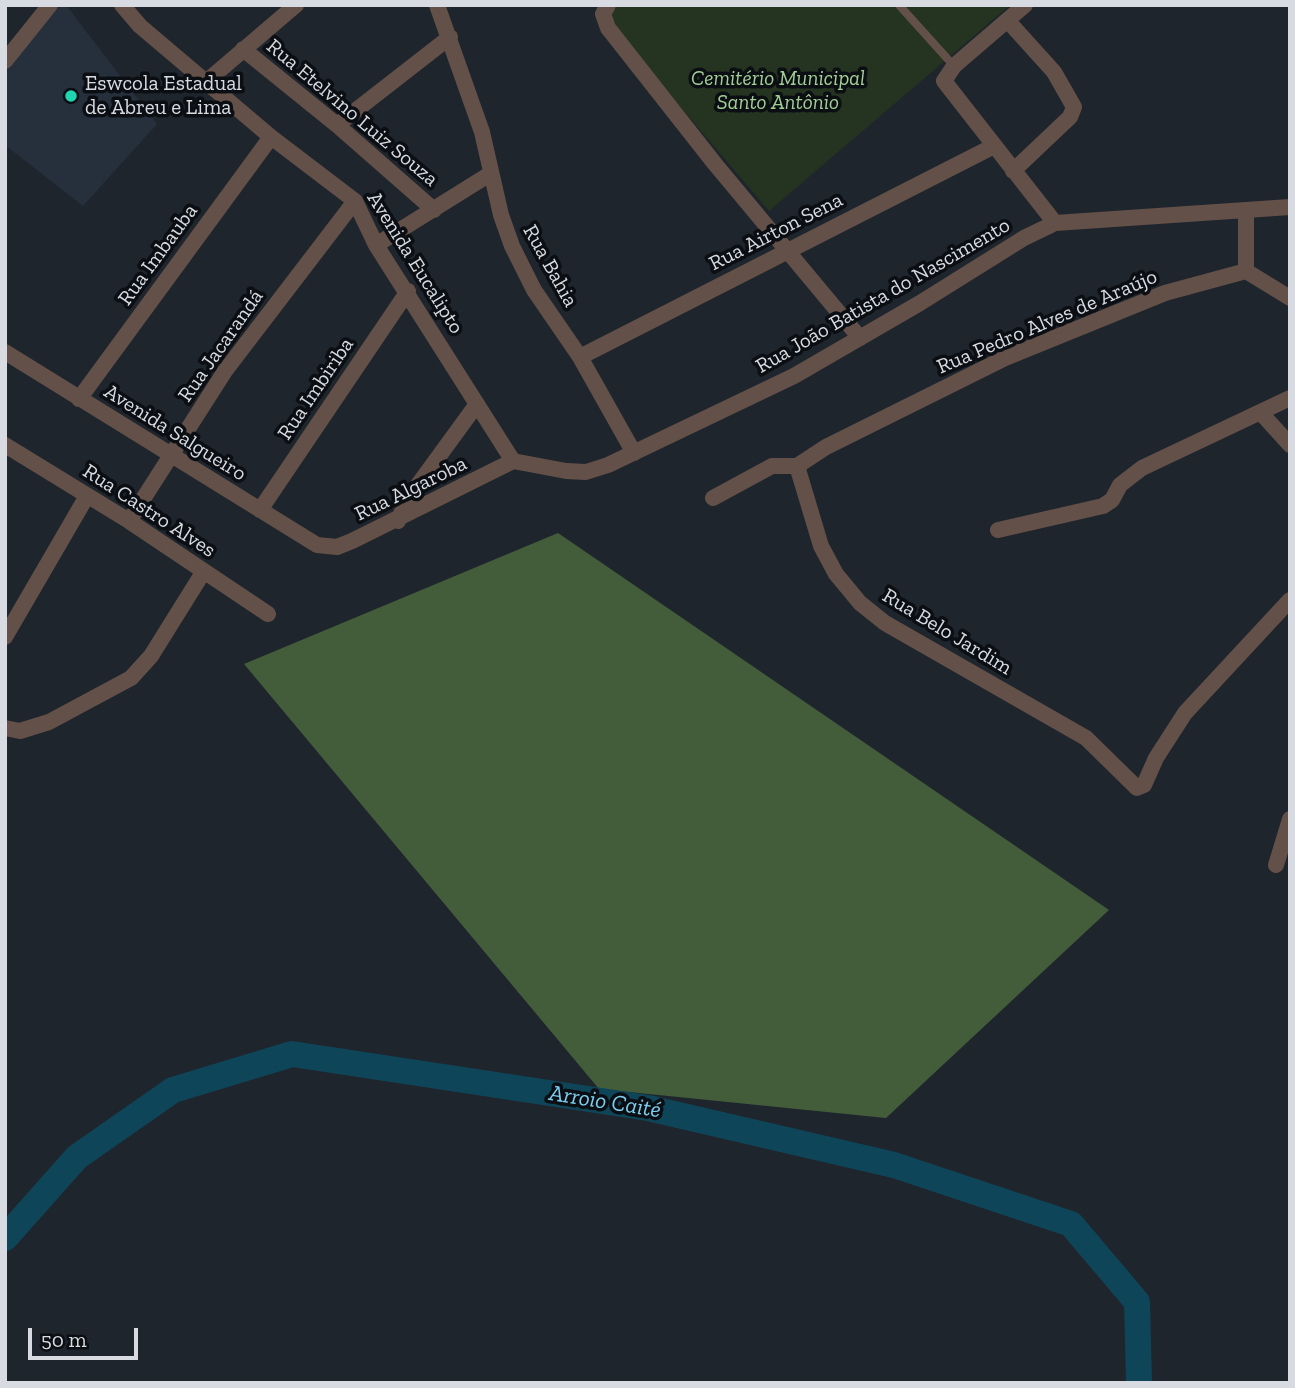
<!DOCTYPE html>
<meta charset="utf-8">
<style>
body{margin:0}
#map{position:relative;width:1295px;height:1388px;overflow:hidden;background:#1f252d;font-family:"Zilla Slab",serif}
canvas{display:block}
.frame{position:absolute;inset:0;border:7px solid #d8dce2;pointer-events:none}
.scale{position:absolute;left:28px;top:1328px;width:110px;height:32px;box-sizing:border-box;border:4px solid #d8dce2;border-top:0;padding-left:9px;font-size:21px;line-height:24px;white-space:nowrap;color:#d8dce2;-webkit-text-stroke:5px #0b0e12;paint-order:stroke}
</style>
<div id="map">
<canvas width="1295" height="1388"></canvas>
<div class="frame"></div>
<div class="scale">50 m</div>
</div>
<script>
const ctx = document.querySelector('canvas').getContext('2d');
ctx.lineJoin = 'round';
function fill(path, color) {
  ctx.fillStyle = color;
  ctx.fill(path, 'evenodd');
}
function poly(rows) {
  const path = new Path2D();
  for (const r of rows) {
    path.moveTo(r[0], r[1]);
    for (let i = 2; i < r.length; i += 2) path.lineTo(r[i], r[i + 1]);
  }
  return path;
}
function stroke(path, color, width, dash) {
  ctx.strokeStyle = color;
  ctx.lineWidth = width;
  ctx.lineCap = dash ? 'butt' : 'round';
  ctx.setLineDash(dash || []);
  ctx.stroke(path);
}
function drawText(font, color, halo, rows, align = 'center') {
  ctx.font = font + ' "Zilla Slab",serif';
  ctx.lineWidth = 7;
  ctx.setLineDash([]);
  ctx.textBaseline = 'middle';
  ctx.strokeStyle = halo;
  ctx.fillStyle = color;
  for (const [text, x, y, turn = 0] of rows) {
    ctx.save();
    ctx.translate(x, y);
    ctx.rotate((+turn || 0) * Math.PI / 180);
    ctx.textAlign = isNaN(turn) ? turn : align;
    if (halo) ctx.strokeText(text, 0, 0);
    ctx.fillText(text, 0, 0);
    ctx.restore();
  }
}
fill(poly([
 [61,5,66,5,157,124,83,206,5,145,5,69]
]), '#26303c');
fill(poly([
 [619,5,1010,5,769,211,605,18]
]), '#253420');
fill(poly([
 [558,533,1109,910,886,1118,599,1089,244,664]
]), '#435d3b');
stroke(poly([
 [5,1238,77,1157,173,1090,292,1054,648,1108,894,1165,1071,1224,1137,1302,1139,1383]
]), '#0f4558', 26);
stroke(poly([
 [899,5,954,66]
]), '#635048', 8);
stroke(poly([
 [122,5,140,26,271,137,355,201,376,245,513,461],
 [437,5,482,132,501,215,512,246,534,290,580,357,634,453],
 [608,5,603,14,608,28,715,164,860,338],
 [1025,5,954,66,944,81,1055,223],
 [1008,21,1054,72,1074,107,1070,117,1013,171],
 [243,49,337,125,434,210],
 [5,61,50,5],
 [207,81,296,5],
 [337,125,450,37],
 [1246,211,1246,271],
 [376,245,490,174],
 [5,352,317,545,337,547,352,541,513,461],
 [580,357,992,147],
 [79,399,271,137],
 [1261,413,1290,445],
 [5,445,129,521,268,614],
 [513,461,566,471,586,472,608,465,794,376,920,303,1024,238,1055,223,1290,207],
 [797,466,821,546,836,574,860,603,885,623,1086,738,1137,788,1144,785,1156,758,1185,713,1290,600],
 [797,466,826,447,1005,358,1165,293,1246,271,1290,298],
 [713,498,772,466,797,466],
 [260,510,408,291],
 [129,521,225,371,355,201],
 [398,521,407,500,477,404],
 [998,530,1103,506,1112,500,1120,485,1142,468,1290,398],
 [5,637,87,496],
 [5,728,20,731,49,722,131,678,151,656,204,571],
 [1276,865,1290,819]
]), '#635048', 16);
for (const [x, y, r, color] of [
 [71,96,7,"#1ed5b0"]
]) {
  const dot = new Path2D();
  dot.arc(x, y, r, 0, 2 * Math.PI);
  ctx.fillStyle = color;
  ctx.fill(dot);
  stroke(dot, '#0b0e12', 2.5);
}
drawText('italic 21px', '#a3cf95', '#0b0e12', [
 ["Cemitério Municipal",778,79],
 ["Santo Antônio",778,103]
]);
drawText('21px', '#d8dce2', '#0b0e12', [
 ["Eswcola Estadual",85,84],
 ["de Abreu e Lima",85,108]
], 'left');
drawText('21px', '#d8dce2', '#0b0e12', [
 ["Rua Etelvino Luiz Souza",352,113,40],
 ["Rua Airton Sena",776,232,-27],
 ["Rua Imbauba",158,255,-54],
 ["Avenida Eucalipto",415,263,58],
 ["Rua Bahia",550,266,61],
 ["Rua João Batista do Nascimento",883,296,-30],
 ["Rua Pedro Alves de Araújo",1047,322,-23],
 ["Rua Jacarandá",221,346,-55],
 ["Rua Imbiriba",316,389,-56],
 ["Avenida Salgueiro",175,433,32],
 ["Rua Algaroba",411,489,-26],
 ["Rua Castro Alves",149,511,33],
 ["Rua Belo Jardim",947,632,31]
]);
drawText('italic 23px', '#7dceef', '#0b0e12', [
 ["Arroio Caité",605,1102,9]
]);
</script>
